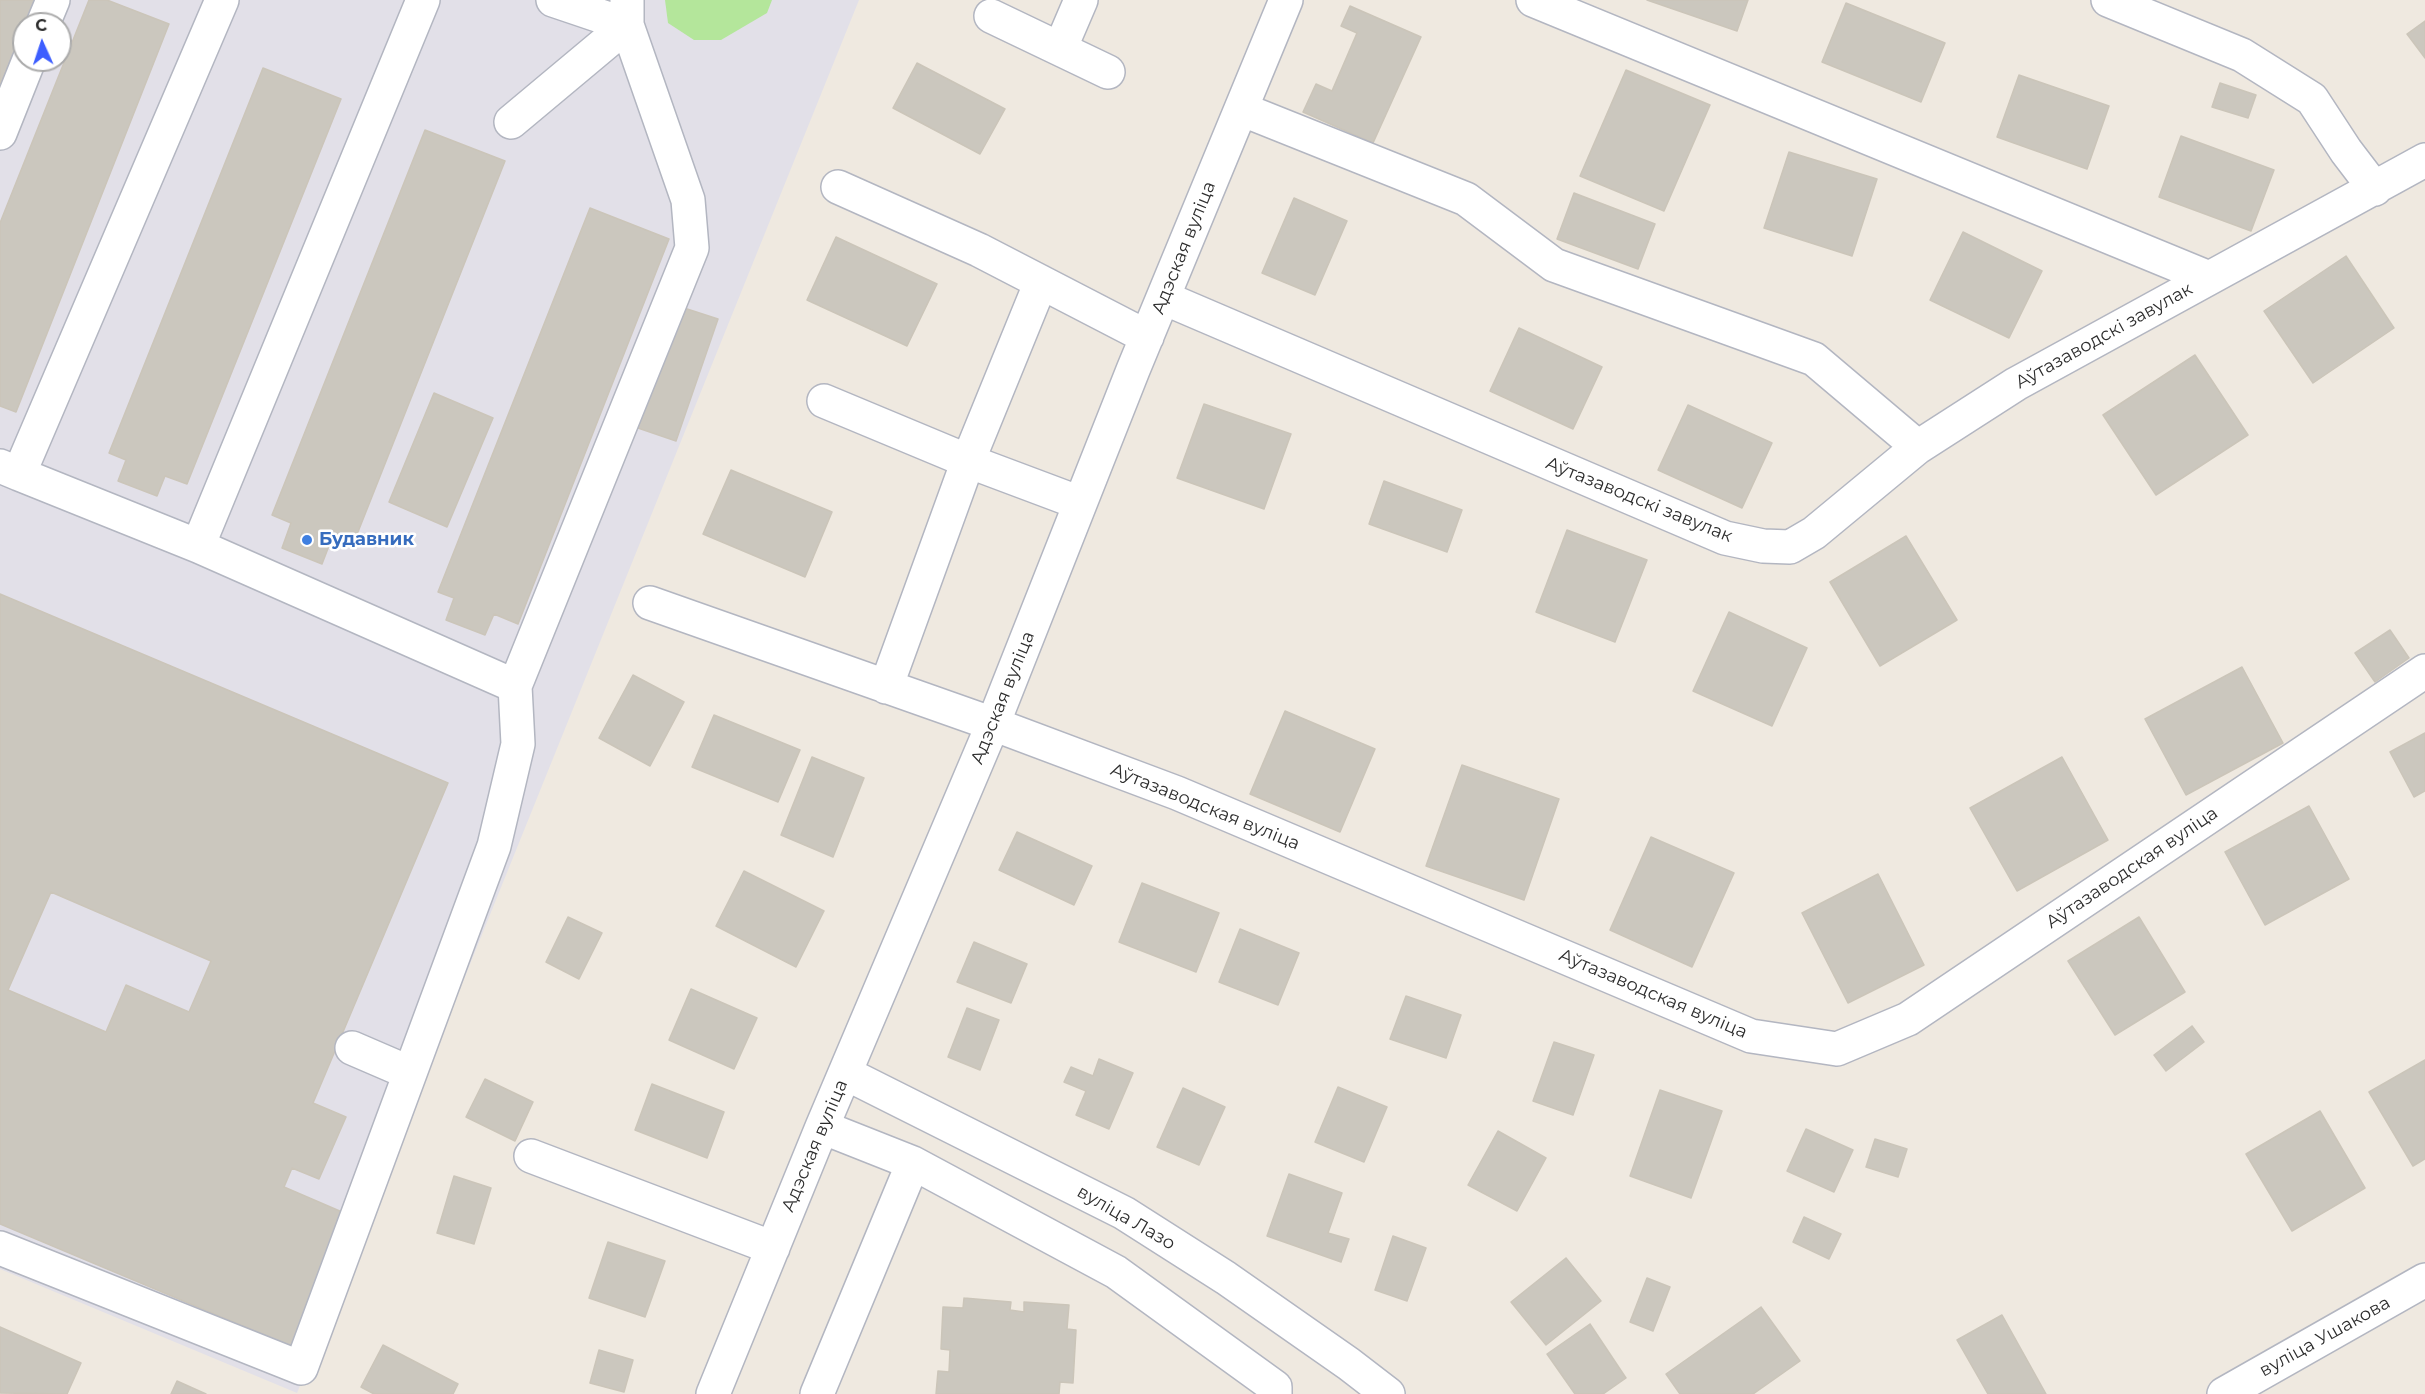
<!DOCTYPE html>
<meta charset="utf-8">
<style>
body{margin:0}
#map{position:relative;width:2425px;height:1394px;overflow:hidden;background:#efe9e0;font-family:Montserrat,sans-serif}
canvas{display:block}
.north{position:absolute;left:12px;top:12px;width:60px;height:60px;box-sizing:border-box;background:#fff;border:2px solid #ababab;border-radius:50%;rotate:357deg;font-size:16px;font-weight:700;line-height:24px;text-align:center;color:#2d2d2d}
.north::after{content:'';display:block;margin:auto;width:21px;height:27px;background:#3d5eff;clip-path:polygon(50% 0,100% 100%,50% 72%,0 100%)}
</style>
<div id="map">
<canvas width="2425" height="1394"></canvas>
<div class="north">С</div>
</div>
<script>
const ctx = document.querySelector('canvas').getContext('2d');
ctx.lineJoin = 'round';
function fill(path, color) {
  ctx.fillStyle = color;
  ctx.fill(path, 'evenodd');
}
function poly(rows) {
  const path = new Path2D();
  for (const r of rows) {
    path.moveTo(r[0], r[1]);
    for (let i = 2; i < r.length; i += 2) path.lineTo(r[i], r[i + 1]);
  }
  return path;
}
function stroke(path, color, width, dash) {
  ctx.strokeStyle = color;
  ctx.lineWidth = width;
  ctx.lineCap = dash ? 'butt' : 'round';
  ctx.setLineDash(dash || []);
  ctx.stroke(path);
}
function drawText(font, color, halo, rows, align = 'center') {
  ctx.font = font + ' Montserrat,sans-serif';
  ctx.lineWidth = 5;
  ctx.setLineDash([]);
  ctx.textBaseline = 'middle';
  ctx.strokeStyle = halo;
  ctx.fillStyle = color;
  for (const [text, x, y, turn = 0] of rows) {
    ctx.save();
    ctx.translate(x, y);
    ctx.rotate((+turn || 0) * Math.PI / 180);
    ctx.textAlign = isNaN(turn) ? turn : align;
    if (halo) ctx.strokeText(text, 0, 0);
    ctx.fillText(text, 0, 0);
    ctx.restore();
  }
}
fill(poly([
 [0,0,859,0,297,1393,0,1269],
 [24,24,60,24,60,60,24,60]
]), '#e2e0e8');
fill(poly([
 [665,0,772,0,767,13,721,40,694,40,668,23]
]), '#b4e69b');
const building = poly([
 [0,0,36,0,26,24,24,24,24,29,0,85,0,0],
 [89,0,107,0,169,24,16,412,0,406,0,223,89,0],
 [1647,0,1748,0,1737,31,1647,0],
 [1846,3,1945,43,1921,102,1822,62,1846,3],
 [1350,6,1421,37,1373,143,1303,112,1316,84,1332,91,1357,33,1341,26,1350,6],
 [2425,21,2425,58,2407,34,2425,21],
 [917,63,1005,109,980,154,893,108,917,63],
 [263,68,341,99,187,484,165,476,157,496,118,481,126,460,109,453,263,68],
 [1626,70,1710,105,1664,211,1580,176,1626,70],
 [2019,75,2109,106,2087,169,1997,137,2019,75],
 [2220,83,2256,95,2248,118,2212,107,2220,83],
 [425,130,505,161,352,547,332,538,322,564,282,548,291,523,272,515,425,130],
 [2181,136,2274,170,2251,231,2159,197,2181,136],
 [1789,152,1877,179,1852,256,1764,228,1789,152],
 [1574,193,1655,224,1638,269,1557,239,1574,193],
 [1294,198,1347,221,1315,295,1262,273,1294,198],
 [590,208,669,239,518,624,494,614,485,635,446,620,454,598,438,592,590,208],
 [1963,232,2042,271,2009,338,1930,300,1963,232],
 [836,237,937,284,907,346,807,300,836,237],
 [2346,256,2394,328,2313,383,2264,311,2346,256],
 [681,307,718,319,676,441,638,428,681,307],
 [1519,328,1602,367,1573,429,1490,391,1519,328],
 [2195,355,2248,435,2156,495,2103,415,2195,355],
 [434,393,493,418,447,527,389,502,434,393],
 [1204,404,1291,434,1264,509,1177,478,1204,404],
 [1688,405,1772,443,1742,508,1658,470,1688,405],
 [731,470,832,512,805,577,703,534,731,470],
 [1384,481,1462,510,1447,552,1369,524,1384,481],
 [1567,530,1647,560,1615,642,1536,612,1567,530],
 [1906,536,1957,620,1880,666,1830,582,1906,536],
 [0,594,448,783,313,1103,346,1117,319,1179,292,1168,284,1187,349,1215,293,1347,0,1224,0,594],
 [51,892,211,961,189,1012,126,985,106,1032,8,990,51,892],
 [1729,612,1807,648,1772,726,1693,691,1729,612],
 [2390,630,2409,658,2375,682,2355,653,2390,630],
 [2242,667,2283,743,2186,795,2145,719,2242,667],
 [633,675,684,702,650,766,599,738,633,675],
 [1285,711,1375,749,1340,832,1250,794,1285,711],
 [714,715,800,750,778,802,692,767,714,715],
 [2425,733,2425,791,2414,797,2390,752,2425,733],
 [812,757,864,778,833,857,781,835,812,757],
 [2062,757,2108,840,2017,891,1970,808,2062,757],
 [1462,765,1559,799,1524,900,1426,866,1462,765],
 [2309,806,2349,879,2265,925,2225,852,2309,806],
 [1017,832,1092,866,1074,905,999,870,1017,832],
 [1651,837,1734,873,1692,967,1610,930,1651,837],
 [744,871,824,911,796,967,716,926,744,871],
 [1878,874,1924,965,1848,1003,1802,913,1878,874],
 [1142,883,1219,913,1196,972,1119,942,1142,883],
 [568,917,602,933,579,979,546,962,568,917],
 [2139,917,2185,992,2115,1035,2068,961,2139,917],
 [1240,929,1299,953,1278,1005,1219,982,1240,929],
 [974,942,1027,964,1011,1003,957,982,974,942],
 [691,989,757,1018,734,1069,669,1040,691,989],
 [1406,996,1461,1015,1446,1058,1390,1039,1406,996],
 [967,1008,999,1020,980,1070,948,1057,967,1008],
 [2192,1026,2204,1042,2166,1071,2154,1055,2192,1026],
 [1554,1042,1594,1055,1573,1115,1533,1101,1554,1042],
 [1099,1059,1133,1073,1109,1129,1076,1115,1086,1091,1064,1082,1071,1067,1093,1076,1099,1059],
 [2425,1060,2425,1159,2413,1166,2369,1092,2425,1060],
 [485,1079,533,1102,515,1141,466,1117,485,1079],
 [652,1084,724,1112,707,1158,635,1130,652,1084],
 [1338,1087,1387,1107,1364,1162,1315,1142,1338,1087],
 [1183,1088,1225,1107,1199,1165,1157,1147,1183,1088],
 [1660,1090,1722,1111,1691,1198,1630,1176,1660,1090],
 [2320,1111,2365,1188,2292,1231,2246,1154,2320,1111],
 [1806,1129,1853,1150,1834,1192,1787,1171,1806,1129],
 [1498,1131,1546,1158,1517,1211,1468,1185,1498,1131],
 [1875,1139,1907,1149,1898,1177,1866,1167,1875,1139],
 [1289,1174,1342,1193,1328,1233,1349,1239,1341,1262,1267,1236,1289,1174],
 [454,1176,491,1188,474,1244,437,1233,454,1176],
 [1804,1217,1841,1234,1829,1259,1793,1242,1804,1217],
 [1393,1236,1426,1248,1407,1301,1375,1290,1393,1236],
 [608,1242,665,1261,645,1317,589,1298,608,1242],
 [1566,1258,1601,1301,1546,1345,1511,1302,1566,1258],
 [1647,1278,1670,1287,1653,1331,1630,1322,1647,1278],
 [964,1298,1011,1302,1010,1310,1024,1312,1024,1302,1069,1305,1067,1329,1076,1330,1073,1383,1060,1382,1059,1394,936,1394,938,1371,949,1372,950,1350,941,1349,943,1307,963,1308,964,1298],
 [1761,1307,1800,1361,1753,1394,1680,1394,1666,1374,1761,1307],
 [2002,1315,2046,1394,1988,1394,1957,1340,2002,1315],
 [1590,1324,1626,1378,1603,1394,1575,1394,1547,1354,1590,1324],
 [0,1327,81,1363,67,1394,0,1393,0,1327],
 [383,1345,458,1384,453,1394,374,1394,361,1387,383,1345],
 [599,1350,633,1360,624,1392,590,1383,599,1350],
 [177,1381,206,1394,171,1394,177,1381]
]);
fill(building, '#cbc7be');
stroke(building, '#cbc5b9', 1.5);
const minor = poly([
 [553,0,627,25],
 [1533,0,2209,278],
 [2108,0,2242,55,2312,99,2346,151,2375,189],
 [991,16,1108,72],
 [43,24,53,0],
 [1060,49,1081,0],
 [1241,109,1466,199,1554,265,1814,359,1918,447],
 [511,122,627,25],
 [0,133,29,60],
 [838,187,979,250,1147,337],
 [1164,298,1725,538,1763,546,1790,547,1814,533,1918,447,2016,384,2425,160],
 [824,401,968,461,1080,503],
 [0,466,19,474,222,0],
 [19,474,198,546,515,686],
 [198,546,423,0],
 [650,603,993,724,1177,793,1751,1036,1837,1049,1908,1019,2425,671],
 [886,687,968,461,1041,282],
 [352,1048,410,1073],
 [845,1073,1124,1213,1226,1278,1349,1364,1388,1394],
 [822,1127,913,1163,1116,1272,1275,1387,1275,1394],
 [531,1156,773,1248],
 [0,1248,301,1368,494,846,518,744,515,686,692,248,688,200,627,25,627,0],
 [713,1394,822,1127,993,724,1133,370,1286,0],
 [817,1394,913,1163],
 [2224,1394,2425,1280]
]);
stroke(minor, '#b3b6c1', 36);
stroke(minor, '#fff', 33);
for (const [x, y, r, color] of [
 [307,540,6,"#3f7fe0"]
]) {
  const dot = new Path2D();
  dot.arc(x, y, r, 0, 2 * Math.PI);
  ctx.fillStyle = color;
  ctx.fill(dot);
  stroke(dot, '#fff', 2);
}
drawText('18px', '#2d2d2d', '#fff', [
 ["Адэская вуліца",1184,248,-68],
 ["Аўтазаводскі завулак",2104,336,-29],
 ["Аўтазаводскі завулак",1639,500,22],
 ["Адэская вуліца",1003,698,-68],
 ["Аўтазаводская вуліца",1205,807,22],
 ["Аўтазаводская вуліца",2132,868,-34],
 ["Аўтазаводская вуліца",1653,994,23],
 ["Адэская вуліца",815,1146,-67],
 ["вуліца Лазо",1126,1218,30],
 ["вуліца Ушакова",2325,1337,-29]
]);
drawText('bold 18px', '#366cbe', '#fff', [
 ["Будавник",319,540]
], 'left');
</script>
